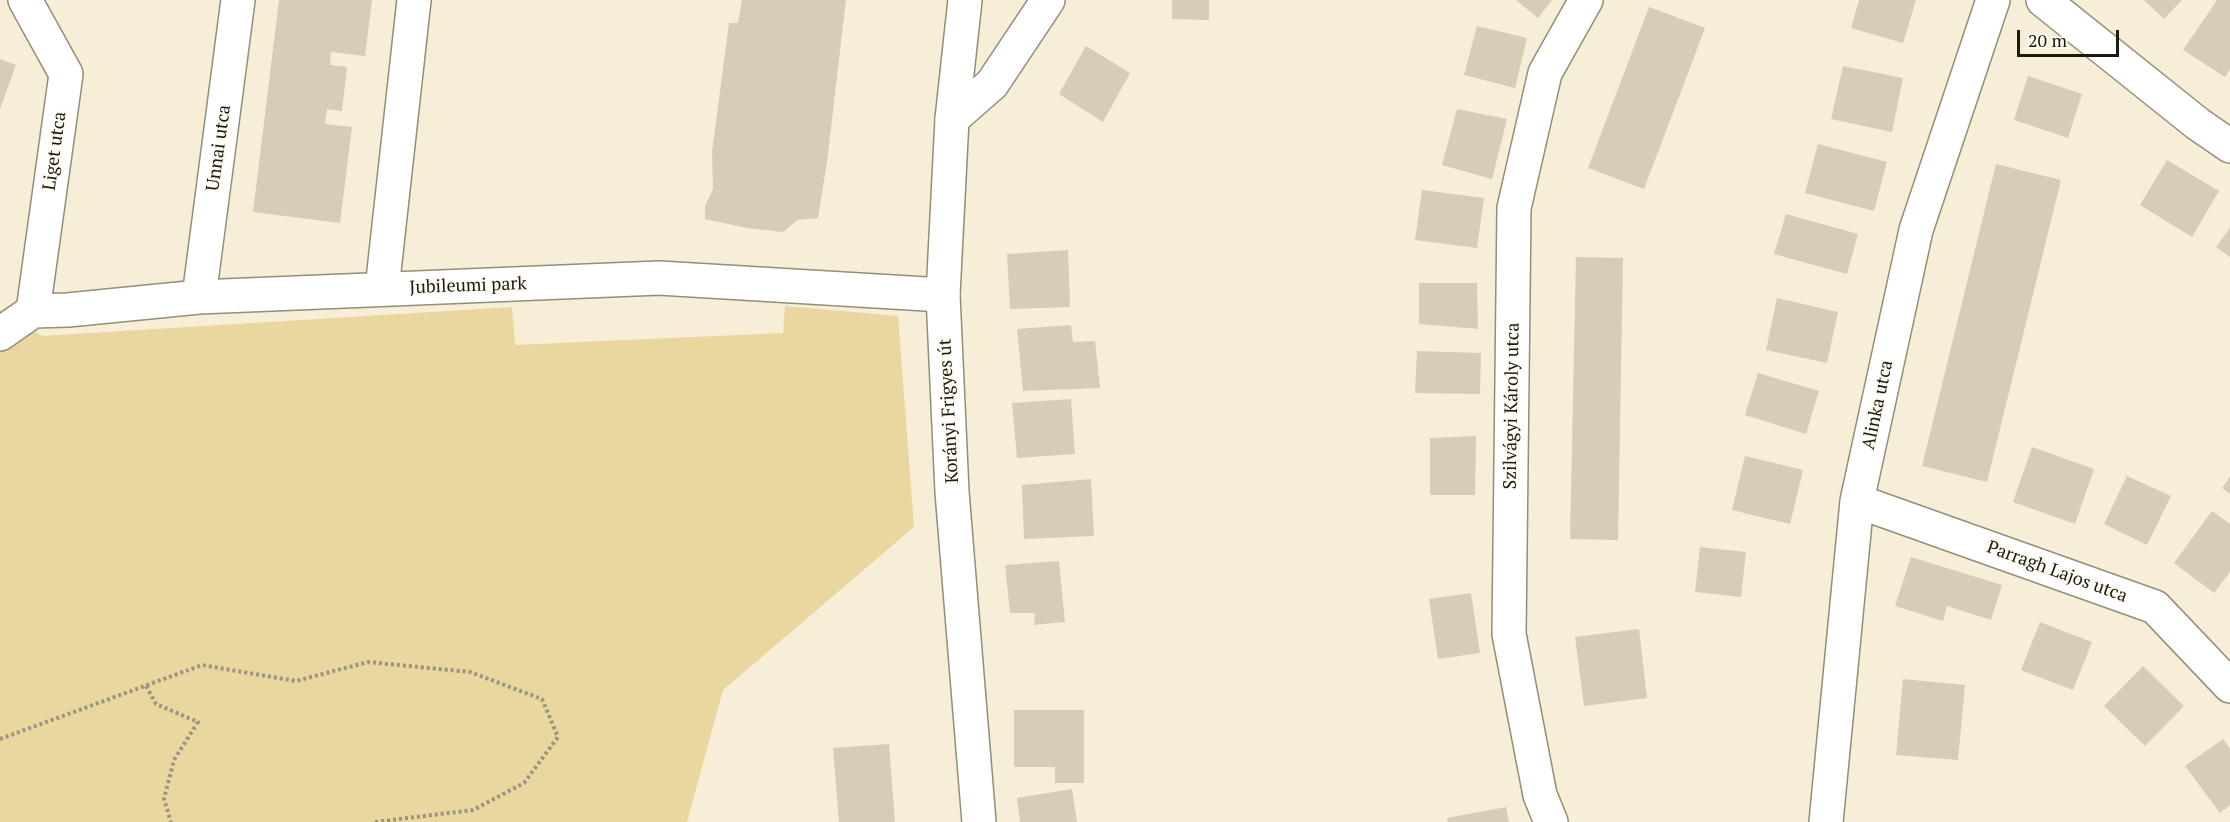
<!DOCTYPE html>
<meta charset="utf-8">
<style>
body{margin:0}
#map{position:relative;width:2230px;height:822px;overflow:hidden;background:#f6eed7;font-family:"PT Serif",serif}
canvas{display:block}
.scale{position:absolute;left:2017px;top:30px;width:102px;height:27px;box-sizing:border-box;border:3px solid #1c1911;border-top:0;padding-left:8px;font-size:18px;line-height:21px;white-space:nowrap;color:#1c1911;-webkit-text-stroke:4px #fffcf3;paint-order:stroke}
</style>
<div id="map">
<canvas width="2230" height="822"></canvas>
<div class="scale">20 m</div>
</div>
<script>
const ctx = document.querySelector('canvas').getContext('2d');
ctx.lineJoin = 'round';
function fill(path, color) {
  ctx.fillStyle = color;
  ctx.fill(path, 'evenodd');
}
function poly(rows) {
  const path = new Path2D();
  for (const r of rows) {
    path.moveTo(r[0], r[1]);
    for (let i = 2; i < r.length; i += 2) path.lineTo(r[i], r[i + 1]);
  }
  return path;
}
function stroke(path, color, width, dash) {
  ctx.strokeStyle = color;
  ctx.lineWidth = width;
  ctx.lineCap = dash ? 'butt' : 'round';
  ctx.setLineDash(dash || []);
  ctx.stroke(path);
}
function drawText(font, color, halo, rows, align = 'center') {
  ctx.font = font + ' "PT Serif",serif';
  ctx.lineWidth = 4.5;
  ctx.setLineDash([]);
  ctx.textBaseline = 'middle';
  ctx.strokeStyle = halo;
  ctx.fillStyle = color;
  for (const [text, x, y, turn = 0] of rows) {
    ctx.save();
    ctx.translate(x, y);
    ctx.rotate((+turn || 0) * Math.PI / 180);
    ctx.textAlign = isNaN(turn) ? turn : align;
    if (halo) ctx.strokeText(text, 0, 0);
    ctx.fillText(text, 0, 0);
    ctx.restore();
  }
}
fill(poly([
 [785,306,898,316,914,527,723,690,687,822,0,822,0,310,42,336,512,307,515,345,783,333]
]), '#ead69f');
fill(poly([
 [279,0,372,0,365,56,331,52,330,65,347,67,342,111,327,109,325,124,352,127,340,223,253,212],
 [742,0,846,0,827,162,818,218,797,220,783,232,747,228,705,219,705,206,713,189,712,152,729,23,738,23],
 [1172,0,1209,0,1209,20,1172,19],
 [1516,0,1552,0,1538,18],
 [1859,0,1916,0,1903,43,1851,28],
 [2144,0,2182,0,2164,19],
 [2217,0,2230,0,2230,69,2225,77,2183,50],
 [1649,7,1705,28,1644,189,1588,168],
 [1477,26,1527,38,1515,88,1464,75],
 [1086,46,1130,73,1103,122,1059,94],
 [0,59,16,65,0,109],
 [1843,66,1903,78,1892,132,1831,119],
 [2028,76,2082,94,2068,138,2014,120],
 [1457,109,1507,119,1492,179,1442,165],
 [1818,144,1887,162,1874,211,1805,193],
 [2167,160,2219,191,2192,237,2140,205],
 [1996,164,2061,180,1987,482,1922,466],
 [1422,190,1484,198,1477,248,1415,240],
 [1786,214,1858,234,1847,274,1774,254],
 [2230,228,2230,257,2216,247],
 [1068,250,1070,307,1010,309,1007,254],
 [1576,257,1623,258,1618,540,1570,539],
 [1419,283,1477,283,1478,329,1419,324],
 [1777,298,1838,312,1827,363,1766,350],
 [1071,325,1073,342,1095,341,1100,388,1023,391,1017,329],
 [1417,351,1481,353,1480,394,1415,393],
 [1758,373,1819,391,1806,434,1745,415],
 [1071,399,1075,454,1017,458,1012,403],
 [1476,436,1475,495,1430,495,1430,438],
 [2032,447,2094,469,2075,524,2013,502],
 [1745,456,1803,470,1790,524,1732,510],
 [2127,476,2171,496,2147,545,2104,524],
 [2230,477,2230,494,2222,488],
 [1091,479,1094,536,1024,539,1022,485],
 [2212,511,2230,524,2230,572,2214,593,2174,563],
 [1700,547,1746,552,1741,597,1695,592],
 [1911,557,2002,585,1991,620,1947,606,1943,621,1895,606],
 [1059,561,1065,622,1034,625,1035,613,1010,613,1005,565],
 [1471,593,1480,653,1438,659,1429,599],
 [2040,622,2092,642,2073,690,2021,670],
 [1639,629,1647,698,1584,706,1575,637],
 [2143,666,2184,706,2145,746,2104,706],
 [1903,679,1965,685,1958,760,1896,755],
 [1014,710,1084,710,1084,783,1055,783,1055,767,1014,767],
 [2223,739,2230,749,2230,805,2220,813,2185,766],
 [889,744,895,822,839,822,833,748],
 [1072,789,1077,822,1020,822,1017,798],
 [1506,807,1509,822,1448,822,1447,818]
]), '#d5cdb7');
const street = poly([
 [25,0,66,74,33,311],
 [2043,0,2198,124,2230,146],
 [952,119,992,84,1048,0],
 [382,289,414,0],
 [199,297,238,0],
 [0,334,33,311,68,310,199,297,659,278,943,295],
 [1857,501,2155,607,2230,686],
 [1551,822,1540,795,1509,634,1514,208,1545,73,1586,0],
 [1826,822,1857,501,1916,230,1993,0]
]);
const secondary = poly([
 [965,0,952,119,943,295,952,492,979,822]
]);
stroke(street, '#948d78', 36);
stroke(secondary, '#948d78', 36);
stroke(poly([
 [146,686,156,704,198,722,174,760,164,799,171,822],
 [0,739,202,665,296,681,368,662,470,672,542,699,558,737,524,783,473,810,375,822]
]), '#9a9483', 4, [3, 3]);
stroke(street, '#fff', 33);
stroke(secondary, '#fff', 33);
drawText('18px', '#1c1911', '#fffcf3', [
 ["Unnai utca",219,148,-82],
 ["Liget utca",55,151,-82],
 ["Jubileumi park",468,286,-2],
 ["Alinka utca",1878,405,-78],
 ["Szilvágyi Károly utca",1512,406,-89],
 ["Korányi Frigyes út",949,411,-93],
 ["Parragh Lajos utca",2057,572,20]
]);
</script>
